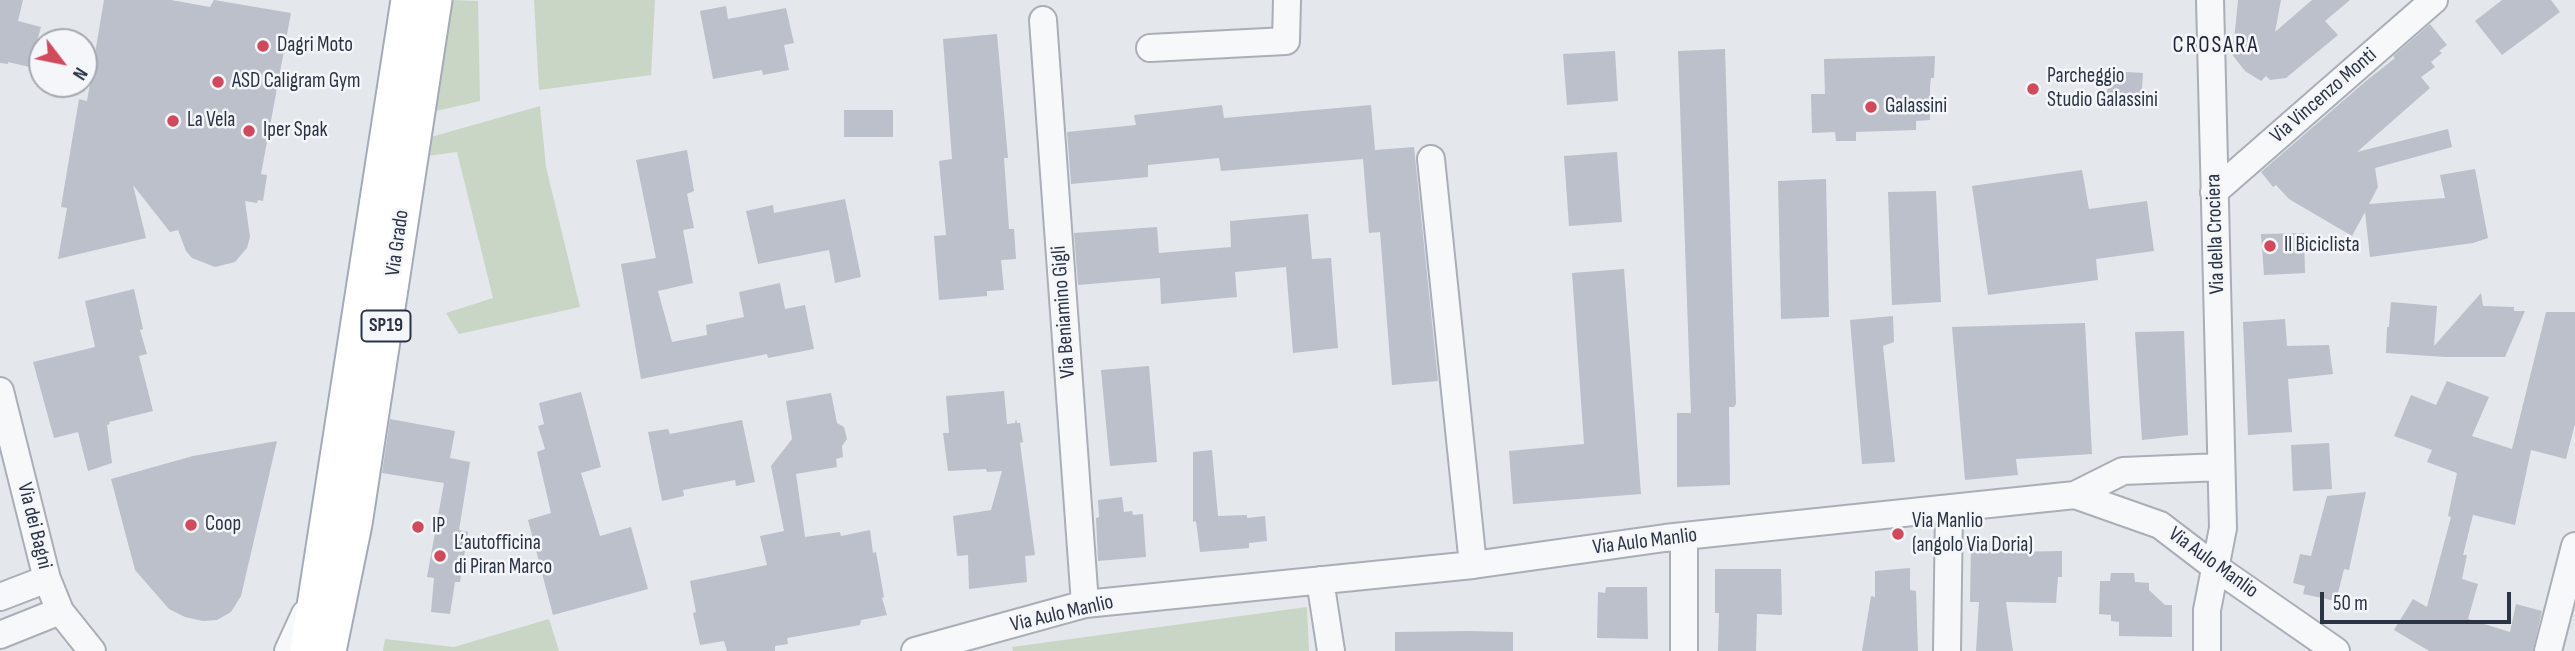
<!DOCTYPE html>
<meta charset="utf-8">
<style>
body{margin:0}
#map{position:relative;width:2575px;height:651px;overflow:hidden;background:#e4e7ec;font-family:"Sofia Sans Condensed",sans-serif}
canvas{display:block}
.north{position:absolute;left:28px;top:28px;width:70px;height:70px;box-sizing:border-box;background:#f4f6f9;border:2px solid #a4a8b1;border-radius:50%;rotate:122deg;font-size:19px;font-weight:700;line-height:28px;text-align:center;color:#2b3445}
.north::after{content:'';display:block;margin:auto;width:24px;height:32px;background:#d1495b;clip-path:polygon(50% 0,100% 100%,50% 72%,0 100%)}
.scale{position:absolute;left:2320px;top:592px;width:191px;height:32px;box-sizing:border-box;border:4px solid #2b3445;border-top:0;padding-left:9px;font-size:21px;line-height:24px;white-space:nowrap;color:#2b3445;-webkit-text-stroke:5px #f4f6f9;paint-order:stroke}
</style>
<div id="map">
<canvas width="2575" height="651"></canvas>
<div class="north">N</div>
<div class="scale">50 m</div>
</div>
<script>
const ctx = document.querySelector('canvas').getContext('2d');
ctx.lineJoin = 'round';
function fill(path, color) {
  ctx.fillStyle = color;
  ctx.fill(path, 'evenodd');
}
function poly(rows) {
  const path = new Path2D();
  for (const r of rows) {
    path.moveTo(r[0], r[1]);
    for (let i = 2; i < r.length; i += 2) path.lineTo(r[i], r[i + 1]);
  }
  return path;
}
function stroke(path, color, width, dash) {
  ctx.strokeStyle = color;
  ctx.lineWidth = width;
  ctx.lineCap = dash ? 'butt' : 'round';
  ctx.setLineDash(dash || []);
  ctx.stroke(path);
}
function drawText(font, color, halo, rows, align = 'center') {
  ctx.font = font + ' "Sofia Sans Condensed",sans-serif';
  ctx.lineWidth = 5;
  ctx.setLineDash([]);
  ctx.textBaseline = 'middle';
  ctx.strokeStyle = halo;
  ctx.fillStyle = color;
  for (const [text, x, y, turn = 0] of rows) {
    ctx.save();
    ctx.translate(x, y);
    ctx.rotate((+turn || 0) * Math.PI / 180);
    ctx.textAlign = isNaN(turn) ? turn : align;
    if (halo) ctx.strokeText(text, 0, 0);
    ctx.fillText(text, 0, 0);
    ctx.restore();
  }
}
fill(poly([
 [449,0,478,1,480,101,436,111],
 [534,0,655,0,651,75,539,90],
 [540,106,546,167,580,307,459,334,446,313,493,298,457,152,427,156,431,137],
 [1307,607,1309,651,1013,651,1012,647],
 [549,619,559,651,383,651,385,639,454,647]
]), '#c9d6c5');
fill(poly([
 [0,0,23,0,18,21,41,27,30,67,8,62,8,64,0,63],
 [104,0,171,0,210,7,214,0,291,13,261,174,267,175,263,201,258,200,257,203,245,201,250,237,247,248,235,262,215,267,192,258,186,251,178,230,170,232,133,185,146,238,58,259,67,208,61,207,79,99,87,101],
 [2238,0,2281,0,2275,32,2312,0,2350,0,2325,21,2338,35,2286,78,2270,80,2266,76,2261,81,2245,71,2227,48,2234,41],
 [2502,0,2551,0,2560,12,2502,55,2475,21],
 [726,6,728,19,786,8,794,43,784,45,789,70,763,75,762,70,713,79,700,11],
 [2430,24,2447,45,2439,51,2442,53,2431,62,2435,67,2421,77,2430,88,2357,152,2448,129,2452,147,2375,168,2378,187,2369,204,2445,198,2440,175,2475,169,2488,238,2473,243,2370,257,2365,212,2352,236,2289,199,2276,185,2273,187,2261,172,2366,81,2395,58,2393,56],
 [997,34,1008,158,1004,158,1009,229,1014,229,1016,259,1001,260,1004,290,987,291,987,296,939,300,934,236,946,235,939,161,952,159,943,39],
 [1725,49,1736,404,1734,407,1729,407,1730,485,1677,487,1677,413,1691,413,1678,51],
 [1615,51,1618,101,1567,105,1563,54],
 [1935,56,1934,78,1931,78,1930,86,1930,120,1916,121,1916,130,1856,132,1856,141,1836,141,1835,132,1812,133,1811,94,1825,94,1824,59],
 [2109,71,2143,73,2141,104,2106,102],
 [1222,105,1224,118,1371,105,1375,150,1414,147,1438,381,1392,385,1380,232,1369,233,1363,159,1221,171,1219,158,1148,165,1148,177,1071,184,1067,132,1136,125,1134,115],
 [844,110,893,110,893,137,844,137],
 [687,150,694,191,687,194,694,228,683,230,693,283,658,291,672,342,707,335,706,325,744,317,739,292,780,283,785,309,805,305,814,349,768,358,767,354,641,379,621,264,656,258,636,160],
 [1617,152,1622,222,1569,226,1564,156],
 [2082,170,2089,209,2147,201,2154,251,2096,259,2098,280,1988,295,1972,186],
 [1826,179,1829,317,1781,319,1778,181],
 [1936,191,1941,302,1892,305,1888,192],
 [845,199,861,277,835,283,829,250,758,264,746,211,773,205,774,213],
 [1308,214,1312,259,1331,258,1338,348,1293,353,1286,267,1235,272,1237,297,1161,304,1160,278,1078,285,1074,233,1157,227,1159,253,1231,247,1230,221],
 [2304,233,2305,273,2264,275,2261,234],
 [1624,269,1641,494,1513,504,1509,451,1584,444,1572,273],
 [134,289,143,329,140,330,147,354,139,356,153,411,109,422,110,424,107,425,112,463,88,471,78,432,54,438,33,362,95,347,85,301],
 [2481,293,2483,306,2514,307,2514,311,2525,311,2505,357,2446,357,2386,353,2387,327,2389,327,2391,302,2437,306,2434,346],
 [2546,312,2575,312,2575,424,2566,459,2531,450,2515,525,2473,515,2463,555,2467,555,2462,579,2478,584,2468,619,2510,632,2516,604,2542,611,2533,651,2429,651,2394,630,2413,599,2427,607,2451,517,2448,516,2457,473,2427,462,2432,450,2394,436,2411,395,2436,405,2447,381,2489,397,2472,436,2512,449],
 [1893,316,1894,342,1883,346,1895,462,1862,464,1850,320],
 [2285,319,2287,346,2329,345,2333,374,2288,379,2292,432,2248,435,2243,322],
 [2085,323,2092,454,2016,459,2018,475,1965,480,1952,327],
 [2184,331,2188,435,2142,440,2135,332],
 [1149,366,1157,462,1110,466,1101,370],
 [1004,391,1007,424,1015,423,1016,419,1017,423,1020,423,1023,442,1020,443,1035,555,1025,556,1027,582,969,589,968,555,957,556,953,516,991,510,1002,471,987,472,986,469,948,471,943,433,949,433,946,396],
 [581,392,601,467,581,473,600,536,631,527,648,589,553,615,528,520,551,513,537,452,545,449,538,426,544,424,539,403],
 [831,393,837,423,844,427,847,439,842,446,843,457,836,459,837,467,796,474,805,537,840,532,841,536,870,530,873,553,876,552,884,597,882,598,887,615,861,620,860,625,787,638,788,644,775,646,775,651,727,651,724,641,700,645,693,613,696,612,690,581,767,565,760,536,784,531,771,466,792,439,786,401],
 [390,419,455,431,450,458,470,462,459,530,468,532,460,582,455,582,450,614,431,612,434,578,427,577,444,483,382,473],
 [742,420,755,482,736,486,735,480,683,490,684,496,662,501,648,432,668,429,670,434],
 [277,441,241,596,231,612,217,620,203,621,185,617,169,609,135,570,111,479,193,456],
 [2329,443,2332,489,2293,491,2291,445],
 [1212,450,1218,516,1247,515,1247,518,1265,516,1267,541,1249,543,1249,548,1200,552,1196,521,1193,522,1193,452],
 [2366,492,2349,570,2344,569,2336,601,2303,594,2305,586,2293,583,2300,554,2311,556,2327,496],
 [1122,497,1124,512,1132,511,1133,515,1143,514,1146,557,1098,561,1096,518,1099,517,1098,500],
 [1988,541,2008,541,2008,552,2062,551,2062,577,2058,577,2056,603,2006,602,2013,651,1976,651,1979,602,1970,602,1971,546,1988,545],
 [1910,568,1910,590,1916,591,1918,651,1862,651,1871,596,1875,597,1875,571],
 [1715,569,1781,569,1782,615,1757,614,1756,651,1718,651,1719,613,1715,613],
 [2111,573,2134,573,2135,582,2149,583,2149,590,2165,605,2172,605,2172,637,2119,636,2119,622,2111,621,2111,615,2099,614,2100,581,2110,581],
 [1606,587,1647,587,1648,639,1597,638,1598,592,1605,593],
 [1468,631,1513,632,1513,651,1395,651,1395,632]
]), '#bbc0ca');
const minor = poly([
 [1043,20,1085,604],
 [1150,48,1286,41,1287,0],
 [1431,159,1473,565],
 [2214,192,2434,0],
 [0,391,47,579,60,611,92,651],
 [2075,495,2123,471,2221,467],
 [1320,580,1331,651],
 [0,597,47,579],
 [0,635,60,611],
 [288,651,305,614],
 [915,651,1085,604,1473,565,1665,538,2075,495,2160,525,2215,567,2336,651],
 [1684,651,1684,537],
 [1947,651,1949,509],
 [2207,651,2207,610,2223,528,2210,0],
 [2548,651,2575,546]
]);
const major = poly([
 [307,651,408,0],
 [329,651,355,524,435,0]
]);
stroke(minor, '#a9aeb7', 30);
stroke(major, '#a3abb8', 37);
stroke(minor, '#f7f8fa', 26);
stroke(major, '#fff', 33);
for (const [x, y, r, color] of [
 [263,46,7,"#d1495b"],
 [218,82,7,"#d1495b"],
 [2033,89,7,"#d1495b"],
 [1871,107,7,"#d1495b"],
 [173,121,7,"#d1495b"],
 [249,131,7,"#d1495b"],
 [2270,246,7,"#d1495b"],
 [191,525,7,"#d1495b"],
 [418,527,7,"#d1495b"],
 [1898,534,7,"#d1495b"],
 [440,556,7,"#d1495b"]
]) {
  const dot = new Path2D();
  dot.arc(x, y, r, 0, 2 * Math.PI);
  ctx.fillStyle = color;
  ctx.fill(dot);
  stroke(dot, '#f4f6f9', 2.5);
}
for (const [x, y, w] of [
 [386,326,49]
]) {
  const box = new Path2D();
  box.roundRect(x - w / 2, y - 15.5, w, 31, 5);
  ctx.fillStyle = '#f4f6f9';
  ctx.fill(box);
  stroke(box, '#2b3445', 2);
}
drawText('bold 19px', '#2b3445', null, [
 ["SP19",386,326]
]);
drawText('21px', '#2b3445', '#f4f6f9', [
 ["Dagri Moto",277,46],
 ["Parcheggio",2047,77],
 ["Studio Galassini",2047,101],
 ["ASD Caligram Gym",232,82],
 ["Galassini",1885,107],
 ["La Vela",187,121],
 ["Iper Spak",263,131],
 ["Il Biciclista",2284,246],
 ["Via Manlio",1912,522],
 ["(angolo Via Doria)",1912,546],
 ["Coop",205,525],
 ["IP",432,527],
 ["L’autofficina",454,544],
 ["di Piran Marco",454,568]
], 'left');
drawText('21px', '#2b3445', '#f4f6f9', [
 ["Via Vincenzo Monti",2324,96,-41],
 ["Via della Crociera",2216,234,-92],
 ["Via Grado",398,243,-82],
 ["Via Beniamino Gigli",1064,312,-94],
 ["Via dei Bagni",34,526,76],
 ["Via Aulo Manlio",1645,542,-7],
 ["Via Aulo Manlio",2213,563,36],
 ["Via Aulo Manlio",1062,614,-13]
]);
ctx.letterSpacing = '2px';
drawText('23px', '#1d2536', '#f4f6f9', [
 ["CROSARA",2216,46]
]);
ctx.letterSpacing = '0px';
</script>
